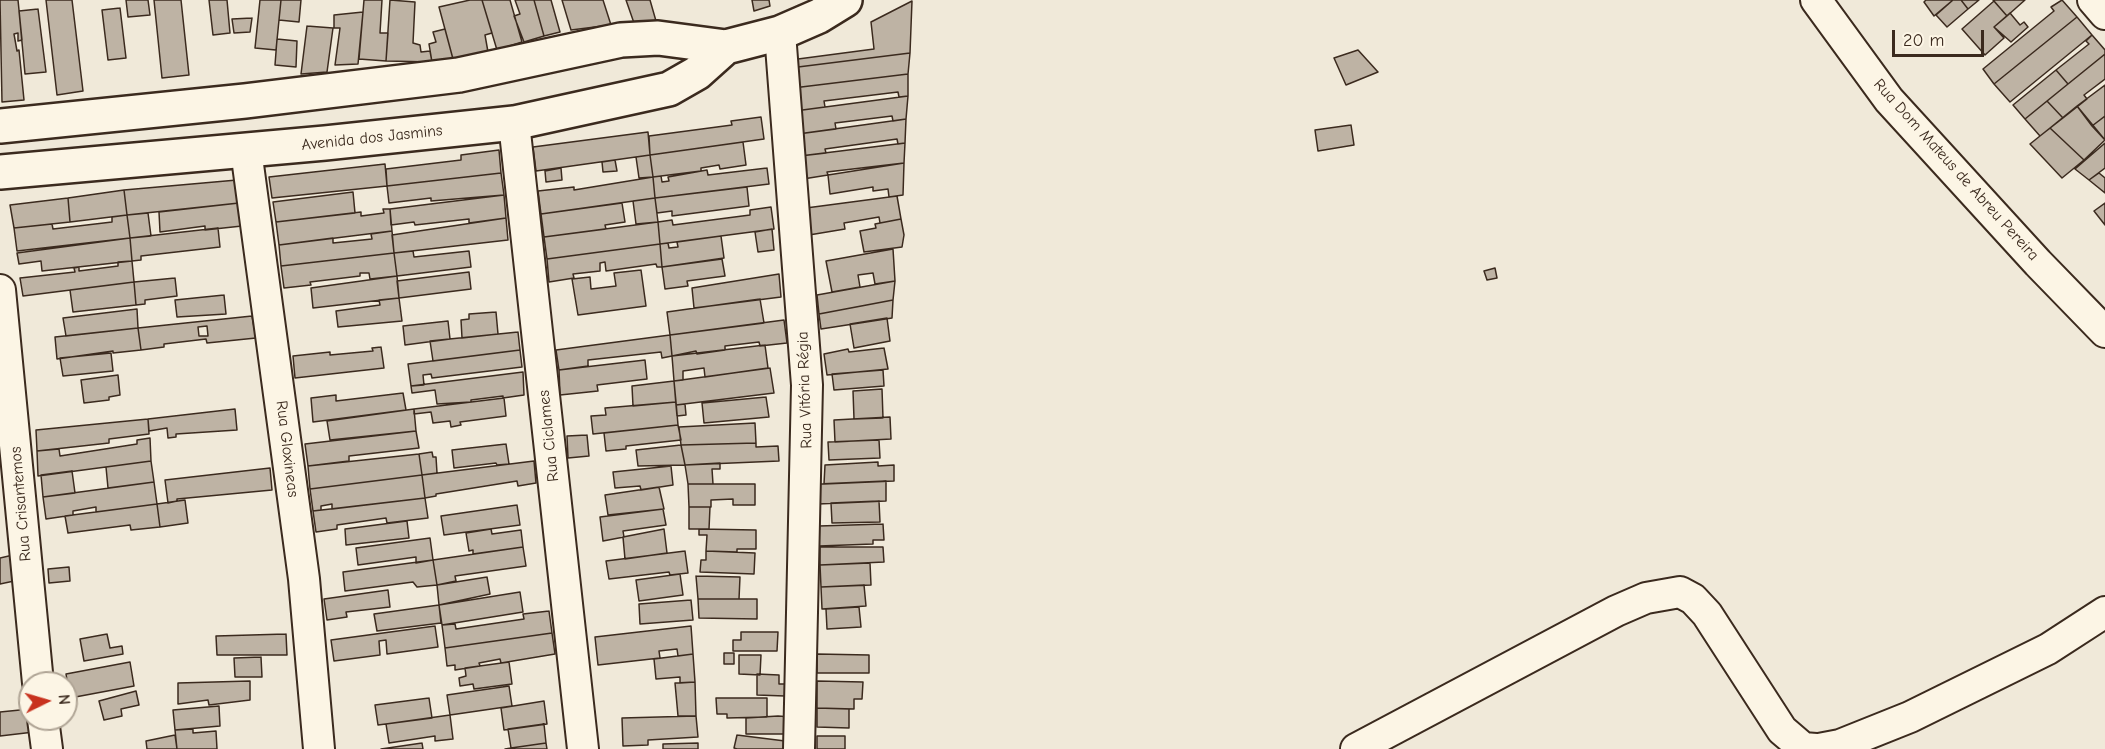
<!DOCTYPE html>
<meta charset="utf-8">
<style>
body{margin:0}
#map{position:relative;width:2105px;height:749px;overflow:hidden;background:#f0e9d9;font-family:"Comic Neue",sans-serif}
canvas{display:block}
.north{position:absolute;left:18px;top:671px;width:60px;height:60px;box-sizing:border-box;background:#fcf5e5;border:2px solid #afa495;border-radius:50%;rotate:85deg;font-size:16px;font-weight:700;line-height:24px;text-align:center;color:#3b2a1e}
.north::after{content:'';display:block;margin:auto;width:21px;height:27px;background:#c8321e;clip-path:polygon(50% 0,100% 100%,50% 72%,0 100%)}
.scale{position:absolute;left:1892px;top:30px;width:92px;height:27px;box-sizing:border-box;border:3px solid #3b2a1e;border-top:0;padding-left:8px;font-size:18px;line-height:21px;white-space:nowrap;color:#3b2a1e;-webkit-text-stroke:4px #fcf5e5;paint-order:stroke}
</style>
<div id="map">
<canvas width="2105" height="749"></canvas>
<div class="north">N</div>
<div class="scale">20 m</div>
</div>
<script>
const ctx = document.querySelector('canvas').getContext('2d');
ctx.lineJoin = 'round';
function fill(path, color) {
  ctx.fillStyle = color;
  ctx.fill(path, 'evenodd');
}
function poly(rows) {
  const path = new Path2D();
  for (const r of rows) {
    path.moveTo(r[0], r[1]);
    for (let i = 2; i < r.length; i += 2) path.lineTo(r[i], r[i + 1]);
  }
  return path;
}
function stroke(path, color, width, dash) {
  ctx.strokeStyle = color;
  ctx.lineWidth = width;
  ctx.lineCap = dash ? 'butt' : 'round';
  ctx.setLineDash(dash || []);
  ctx.stroke(path);
}
function drawText(font, color, halo, rows, align = 'center') {
  ctx.font = font + ' "Comic Neue",sans-serif';
  ctx.lineWidth = 6;
  ctx.setLineDash([]);
  ctx.textBaseline = 'middle';
  ctx.strokeStyle = halo;
  ctx.fillStyle = color;
  for (const [text, x, y, turn = 0] of rows) {
    ctx.save();
    ctx.translate(x, y);
    ctx.rotate((+turn || 0) * Math.PI / 180);
    ctx.textAlign = isNaN(turn) ? turn : align;
    if (halo) ctx.strokeText(text, 0, 0);
    ctx.fillText(text, 0, 0);
    ctx.restore();
  }
}
const building = poly([
 [0,0,18,0,22,40,18,41,18,33,14,34,17,51,19,50,24,100,2,102,0,0],
 [46,0,72,0,83,91,57,95,46,0],
 [126,0,148,0,150,15,128,17,126,0],
 [154,0,181,0,189,75,162,78,154,0],
 [209,0,227,0,230,33,213,35,209,0],
 [260,0,281,0,276,50,255,48,260,0],
 [281,0,301,0,299,22,279,20,281,0],
 [364,0,382,0,380,33,388,33,386,61,359,59,364,0],
 [390,0,415,2,413,43,420,45,421,52,430,51,432,62,386,61,390,0],
 [470,0,482,0,492,33,485,35,488,52,453,59,439,7,470,0],
 [482,0,510,0,522,42,497,50,482,0],
 [515,0,534,0,544,36,524,42,514,16,520,14,515,0],
 [534,0,551,0,560,32,544,36,534,0],
 [562,0,603,0,611,25,571,30,562,0],
 [626,0,650,0,656,21,634,23,626,0],
 [752,0,769,0,770,6,754,11,752,0],
 [1926,0,1953,0,1934,16,1924,2,1926,0],
 [1953,0,1961,0,1968,9,1947,27,1936,15,1953,0],
 [1961,0,1979,0,1968,9,1961,0],
 [1993,0,2025,0,2007,16,1993,0],
 [2062,0,2077,17,1994,84,1983,69,2054,11,2051,7,2062,0],
 [912,1,910,53,790,68,790,63,798,59,874,49,871,22,912,1],
 [1994,1,2007,16,1994,27,2004,38,1985,55,1962,29,1994,1],
 [120,8,126,58,108,60,102,10,120,8],
 [38,9,46,72,25,74,19,11,38,9],
 [363,12,358,64,335,65,340,28,334,28,334,15,363,12],
 [2010,13,2020,25,2024,22,2028,27,2011,42,1994,27,2010,13],
 [2077,17,2092,35,2010,102,1994,84,2077,17],
 [252,18,250,32,234,33,232,19,252,18],
 [307,26,333,28,327,72,301,74,307,26],
 [445,29,453,59,432,62,429,44,436,42,433,32,445,29],
 [2092,35,2105,50,2105,54,2068,84,2056,70,2089,44,2086,41,2092,35],
 [277,39,297,41,296,67,275,65,277,39],
 [1358,50,1378,72,1346,85,1334,58,1358,50],
 [910,53,908,74,793,88,790,68,910,53],
 [2105,54,2105,79,2084,95,2087,99,2063,118,2047,101,2105,54],
 [2056,70,2068,84,2025,119,2013,105,2056,70],
 [908,74,908,96,899,97,898,92,824,101,825,107,795,111,793,88,908,74],
 [2105,85,2105,116,2092,126,2077,106,2105,85],
 [908,96,906,119,893,121,892,116,835,123,836,129,798,134,795,111,908,96],
 [2047,101,2063,118,2040,136,2025,119,2047,101],
 [2077,106,2105,140,2084,160,2050,128,2077,106],
 [2105,116,2105,140,2092,126,2105,116],
 [761,117,764,139,650,155,649,136,732,125,731,121,761,117],
 [906,119,905,143,898,144,897,139,825,149,826,153,800,156,798,134,906,119],
 [1351,125,1354,145,1318,151,1315,130,1351,125],
 [2050,128,2084,160,2062,178,2030,144,2050,128],
 [648,132,650,155,536,171,533,147,648,132],
 [743,142,746,165,720,169,719,165,701,168,701,171,653,177,650,155,743,142],
 [905,143,904,163,827,172,828,175,803,179,800,156,905,143],
 [2105,143,2105,168,2089,180,2075,169,2105,143],
 [499,150,501,173,387,186,386,169,461,160,461,155,499,150],
 [650,155,653,177,639,178,636,157,650,155],
 [615,160,617,171,603,172,602,162,615,160],
 [904,163,903,195,889,197,888,189,873,191,873,187,830,194,828,175,904,163],
 [385,164,387,186,272,198,269,177,385,164],
 [561,168,562,180,546,182,545,171,561,168],
 [767,168,769,184,655,198,653,177,661,176,662,182,669,181,668,177,707,170,708,175,767,168],
 [501,173,504,195,431,201,431,198,389,203,387,186,501,173],
 [2099,173,2105,178,2105,193,2089,180,2099,173],
 [653,177,655,198,541,214,538,191,574,187,574,190,653,177],
 [237,180,239,203,127,215,124,190,237,180],
 [747,187,749,206,672,216,672,211,657,213,655,198,747,187],
 [124,190,127,215,70,222,68,198,124,190],
 [353,192,355,213,276,222,273,202,353,192],
 [504,195,506,218,469,223,469,219,415,225,414,222,391,225,390,209,504,195],
 [897,196,901,219,880,223,879,217,844,223,845,229,809,235,806,208,897,196],
 [68,198,70,222,14,228,10,205,68,198],
 [655,198,658,222,636,224,633,201,655,198],
 [239,203,242,226,205,230,205,226,160,232,159,212,239,203],
 [622,203,625,222,605,225,606,229,544,237,541,214,622,203],
 [2105,203,2105,225,2094,211,2105,203],
 [771,207,774,229,660,244,658,222,672,220,673,225,750,215,750,210,771,207],
 [383,209,390,209,392,231,279,245,276,222,361,212,361,216,384,213,383,209],
 [148,213,151,236,130,238,127,215,148,213],
 [127,215,130,238,17,251,14,228,52,224,53,229,112,222,112,217,127,215],
 [506,218,508,240,394,253,392,235,506,218],
 [901,219,904,235,902,247,864,252,860,231,876,228,875,224,901,219],
 [658,222,660,244,547,259,544,237,658,222],
 [218,228,220,247,141,256,141,260,132,261,130,238,218,228],
 [772,229,774,250,758,252,755,232,772,229],
 [392,231,394,253,281,266,279,245,333,238,333,243,372,239,371,234,392,231],
 [721,236,724,258,662,267,660,244,668,243,669,248,678,247,677,242,721,236],
 [130,238,132,261,42,271,41,261,19,264,17,253,130,238],
 [660,244,662,267,657,267,656,264,606,271,605,262,600,263,600,271,573,274,574,278,549,282,547,259,660,244],
 [893,249,895,281,875,284,873,273,858,275,860,287,832,292,826,261,893,249],
 [413,251,414,257,469,251,471,267,397,276,394,253,413,251],
 [394,253,397,276,370,279,369,273,360,273,360,276,310,282,311,285,284,288,281,266,394,253],
 [722,259,725,276,687,281,688,286,665,289,662,267,722,259],
 [132,261,134,282,23,296,20,278,75,272,74,268,79,267,79,271,118,266,118,262,132,261],
 [1495,268,1497,278,1487,280,1484,271,1495,268],
 [641,270,646,306,578,315,572,279,590,277,591,289,616,286,614,273,641,270],
 [469,272,471,289,399,298,397,281,469,272],
 [779,274,781,297,694,308,692,288,779,274],
 [397,276,399,298,313,308,311,288,397,276],
 [175,278,177,296,145,300,145,304,136,305,134,282,175,278],
 [895,281,893,300,819,314,817,295,895,281],
 [134,282,136,305,73,312,70,290,134,282],
 [224,295,226,314,177,317,175,300,224,295],
 [399,298,402,321,338,327,336,311,380,305,379,300,399,298],
 [760,299,764,323,670,335,667,312,760,299],
 [893,300,892,318,821,329,819,314,893,300],
 [137,309,138,328,66,336,63,318,137,309],
 [496,312,498,334,462,338,461,320,469,319,469,314,496,312],
 [252,316,256,338,207,343,206,339,164,344,164,347,141,350,138,328,252,316],
 [207,326,208,336,199,336,198,327,207,326],
 [887,318,890,341,854,348,850,324,887,318],
 [784,320,787,343,760,346,759,342,725,346,725,350,697,354,696,351,672,356,670,335,784,320],
 [448,321,450,339,405,345,403,326,448,321],
 [138,328,141,350,113,353,113,351,57,359,55,337,138,328],
 [518,332,520,350,433,361,430,341,518,332],
 [670,335,672,356,662,358,661,352,588,360,588,366,559,370,556,350,670,335],
 [765,345,768,368,705,377,704,368,683,371,683,380,674,381,672,356,765,345],
 [381,347,384,368,295,378,293,356,330,352,330,355,373,351,372,348,381,347],
 [884,348,888,369,827,375,824,354,848,349,849,352,884,348],
 [520,350,522,367,432,378,431,374,423,375,424,385,411,386,408,364,520,350],
 [111,353,113,371,63,376,60,358,111,353],
 [645,360,647,379,597,385,598,391,560,395,559,370,645,360],
 [770,368,774,393,676,405,674,381,770,368],
 [883,370,884,386,834,390,832,374,883,370],
 [523,372,524,395,503,398,503,396,471,400,471,402,437,404,435,390,412,393,411,386,523,372],
 [118,375,120,395,109,397,109,400,84,403,81,380,118,375],
 [674,381,676,402,633,406,632,386,674,381],
 [882,389,883,418,854,419,853,391,882,389],
 [403,393,406,410,313,422,311,398,336,395,336,401,403,393],
 [766,397,769,417,704,423,702,403,766,397],
 [504,398,506,416,460,422,461,425,451,427,450,421,433,423,431,412,414,414,414,409,504,398],
 [676,402,678,425,593,434,591,416,606,415,605,408,676,402],
 [685,404,686,415,677,416,676,405,685,404],
 [235,409,237,430,176,434,176,437,168,438,167,428,149,431,148,419,235,409],
 [414,409,416,431,330,440,327,421,414,409],
 [890,417,891,439,835,442,834,420,890,417],
 [148,419,149,434,109,439,109,443,37,451,36,430,148,419],
 [755,423,756,443,681,445,679,427,755,423],
 [678,425,681,440,626,446,626,449,606,451,604,433,678,425],
 [416,431,419,448,349,456,349,461,308,466,305,444,416,431],
 [587,435,589,456,568,458,567,436,587,435],
 [150,438,151,461,38,476,37,451,59,449,60,456,137,444,137,440,150,438],
 [879,440,880,458,829,460,828,442,879,440],
 [756,443,756,447,778,446,779,461,685,465,681,445,756,443],
 [506,444,509,464,497,465,496,463,454,468,452,450,506,444],
 [681,445,685,465,638,466,636,450,681,445],
 [432,452,433,457,436,457,437,473,422,475,419,454,432,452],
 [419,454,422,475,310,489,308,466,419,454],
 [151,461,154,482,108,488,106,467,151,461],
 [534,461,536,483,518,486,517,481,436,494,436,496,425,498,422,475,534,461],
 [878,462,878,466,894,465,894,481,824,484,825,465,878,462],
 [720,463,720,469,712,469,713,484,688,484,685,465,720,463],
 [671,466,673,485,641,490,640,486,615,488,613,472,671,466],
 [270,468,272,490,177,499,177,501,168,503,165,480,270,468],
 [72,471,75,493,43,497,41,475,72,471],
 [422,475,425,498,332,509,332,504,321,506,321,510,313,511,310,489,422,475],
 [886,481,886,501,818,504,818,484,886,481],
 [154,482,157,504,96,512,96,507,73,511,73,515,46,519,43,497,154,482],
 [688,484,755,484,755,505,733,505,733,499,711,500,711,507,689,507,688,484],
 [659,487,664,509,608,515,605,495,659,487],
 [425,498,428,518,387,523,386,518,337,525,337,529,316,532,313,511,425,498],
 [185,500,188,523,160,527,157,504,185,500],
 [879,501,880,522,832,523,831,503,879,501],
 [157,504,160,527,131,530,130,525,68,533,65,516,157,504],
 [517,505,520,525,444,535,441,516,517,505],
 [689,507,710,507,709,529,689,529,689,507],
 [663,509,666,525,623,531,624,537,603,541,600,517,663,509],
 [407,521,409,538,346,545,345,529,407,521],
 [883,524,884,540,873,540,873,544,819,546,819,526,883,524],
 [491,529,492,534,521,530,523,547,473,554,473,550,469,551,466,533,491,529],
 [664,529,667,553,625,559,623,537,664,529],
 [699,529,756,530,756,549,737,549,737,552,706,551,707,535,699,535,699,529],
 [430,538,433,560,416,563,416,557,358,565,356,548,430,538],
 [523,547,526,566,455,576,456,581,437,585,433,560,523,547],
 [820,547,883,547,884,562,820,565,820,547],
 [685,551,688,573,670,575,669,572,609,579,606,561,685,551],
 [706,551,755,553,754,574,700,572,701,560,706,560,706,551],
 [13,555,14,581,0,584,0,558,13,555],
 [433,560,437,585,417,587,413,582,345,591,343,572,433,560],
 [870,563,871,585,821,587,820,565,870,563],
 [69,567,70,581,49,583,48,569,69,567],
 [680,574,683,595,639,601,636,580,680,574],
 [696,576,740,577,739,599,698,599,696,576],
 [487,577,490,594,439,605,437,585,487,577],
 [864,585,866,606,822,609,821,587,864,585],
 [388,590,390,607,346,612,347,617,327,620,324,599,388,590],
 [520,592,523,612,442,625,439,605,520,592],
 [698,599,757,599,757,619,699,618,698,599],
 [691,600,693,620,640,624,639,604,691,600],
 [439,605,441,623,377,631,374,614,439,605],
 [859,607,861,627,827,629,826,609,859,607],
 [549,611,552,633,445,648,442,625,455,624,456,629,524,619,523,614,549,611],
 [435,626,438,647,387,654,386,640,379,641,380,655,334,661,331,640,435,626],
 [691,626,693,654,678,656,677,649,659,651,660,658,598,665,595,637,691,626],
 [741,632,778,632,777,651,733,651,733,640,741,640,741,632],
 [552,633,555,654,501,663,500,659,479,663,480,666,455,670,455,665,447,666,445,648,552,633],
 [107,634,110,648,122,646,123,654,84,661,80,639,107,634],
 [286,634,287,655,217,655,216,636,286,634],
 [724,653,734,653,734,664,724,664,724,653],
 [693,654,695,682,680,683,680,677,656,679,654,659,693,654],
 [817,654,869,655,869,673,817,673,817,654],
 [739,655,761,655,760,675,739,674,739,655],
 [261,657,262,677,235,677,234,658,261,657],
 [130,662,134,686,70,698,66,674,130,662],
 [509,662,512,684,474,689,473,684,460,686,459,678,466,676,465,668,509,662],
 [757,674,779,675,779,684,785,684,785,696,757,695,757,674],
 [250,681,250,700,209,705,208,700,178,704,178,683,250,681],
 [817,681,863,682,862,699,854,699,854,709,817,708,817,681],
 [695,682,696,716,678,716,675,683,695,682],
 [509,686,512,706,450,715,447,695,509,686],
 [136,691,139,705,121,709,122,716,104,720,99,701,136,691],
 [429,698,432,718,378,725,375,705,429,698],
 [716,698,767,698,767,717,727,718,727,714,717,714,716,698],
 [544,701,547,724,504,730,501,708,544,701],
 [219,706,220,726,175,730,173,710,219,706],
 [817,708,849,709,849,728,817,727,817,708],
 [30,709,34,732,0,736,0,712,30,709],
 [450,715,453,739,435,741,435,736,389,743,386,724,450,715],
 [696,716,698,737,648,740,648,745,623,746,622,718,696,716],
 [778,716,791,717,791,734,746,734,746,718,778,716],
 [544,724,546,743,511,748,508,729,544,724],
 [193,729,193,733,216,731,217,749,177,749,175,730,193,729],
 [175,735,177,749,147,749,146,741,175,735],
 [737,735,793,742,792,749,737,749,734,748,737,735],
 [817,736,845,736,845,749,817,749,817,736],
 [422,743,423,749,381,749,422,743],
 [546,743,547,749,505,749,511,748,546,743],
 [698,743,698,749,663,749,663,744,698,743]
]);
fill(building, '#beb3a4');
stroke(building, '#3b2a1e', 1.5);
const minor = poly([
 [1816,0,1889,100,2038,263,2105,332],
 [2093,0,2105,14],
 [780,33,807,385,799,749],
 [514,123,583,749],
 [246,150,304,579,319,749],
 [0,290,38,683],
 [43,719,47,749],
 [1356,749,1616,611,1646,598,1680,592,1693,599,1707,614,1782,730,1803,748,1816,749],
 [1819,749,1840,745,1910,717,2048,649,2105,612]
]);
const tertiary = poly([
 [0,126,245,101,459,75,621,40,658,38,726,47],
 [0,172,325,143,514,123,669,89,697,73,726,47,780,33,819,16,845,0]
]);
stroke(minor, '#3b2a1e', 34);
stroke(tertiary, '#3b2a1e', 38);
stroke(minor, '#fcf5e5', 30);
stroke(tertiary, '#fcf5e5', 33);
drawText('16px', '#3b2a1e', '#fcf5e5', [
 ["Avenida dos Jasmins",372,138,-6],
 ["Rua Dom Mateus de Abreu Pereira",1956,170,48],
 ["Rua Vitória Régia",805,390,-92],
 ["Rua Ciclames",549,436,-96],
 ["Rua Gloxineas",287,449,83],
 ["Rua Crisantemos",21,504,-95]
]);
</script>
